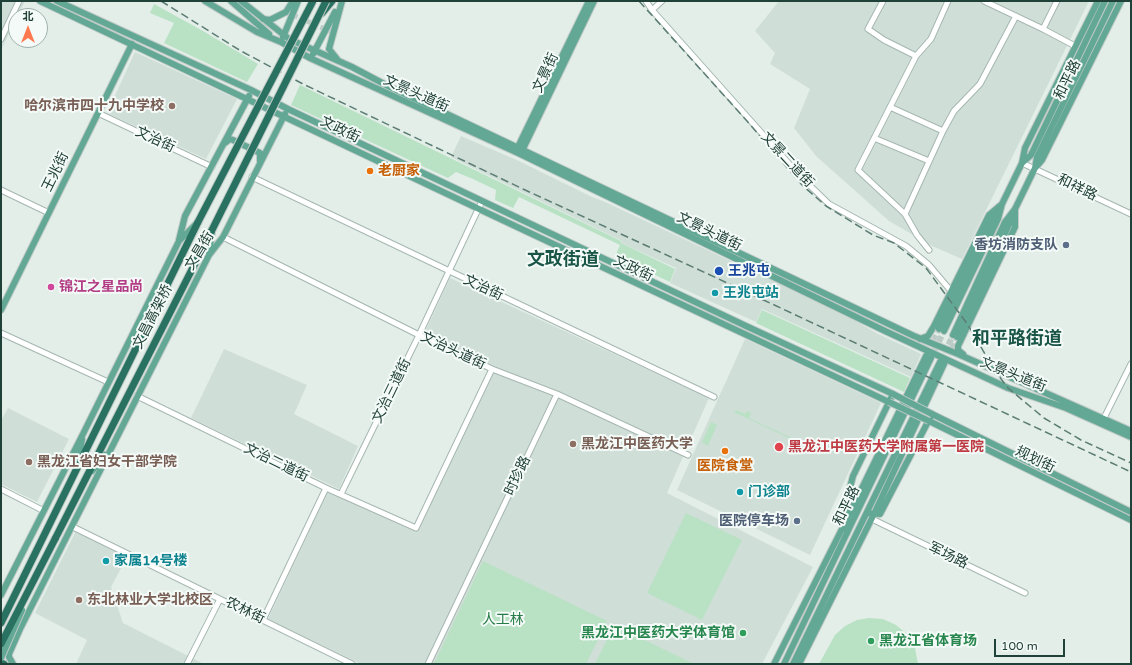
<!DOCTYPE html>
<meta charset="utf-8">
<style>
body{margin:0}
#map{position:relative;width:1132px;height:665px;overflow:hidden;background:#e3eee9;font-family:"Varela Round","Noto Sans SC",sans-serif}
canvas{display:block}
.frame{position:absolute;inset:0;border:2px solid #204138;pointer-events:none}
.north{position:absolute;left:8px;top:8px;width:40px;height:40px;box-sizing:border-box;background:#f4faf7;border:1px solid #9fb0ab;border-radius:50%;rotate:0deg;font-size:11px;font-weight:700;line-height:16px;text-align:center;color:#204138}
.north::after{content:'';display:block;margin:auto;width:14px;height:18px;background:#ff7950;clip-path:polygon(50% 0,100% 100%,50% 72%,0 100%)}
.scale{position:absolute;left:994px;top:639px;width:71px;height:18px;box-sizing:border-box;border:2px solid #204138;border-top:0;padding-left:5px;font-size:12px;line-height:14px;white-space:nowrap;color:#204138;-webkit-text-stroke:3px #f4faf7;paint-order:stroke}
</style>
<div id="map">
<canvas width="1132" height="665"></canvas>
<div class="frame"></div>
<div class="north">北</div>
<div class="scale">100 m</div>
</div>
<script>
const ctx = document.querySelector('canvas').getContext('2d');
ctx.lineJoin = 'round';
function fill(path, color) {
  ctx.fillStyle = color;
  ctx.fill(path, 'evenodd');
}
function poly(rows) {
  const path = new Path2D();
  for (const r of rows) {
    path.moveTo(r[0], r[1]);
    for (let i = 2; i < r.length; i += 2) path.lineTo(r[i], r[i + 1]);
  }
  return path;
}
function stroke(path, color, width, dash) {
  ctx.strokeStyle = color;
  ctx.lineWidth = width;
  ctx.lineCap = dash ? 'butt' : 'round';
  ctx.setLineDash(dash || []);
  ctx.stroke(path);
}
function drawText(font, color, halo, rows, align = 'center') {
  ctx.font = font + ' "Varela Round","Noto Sans SC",sans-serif';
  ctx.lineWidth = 4;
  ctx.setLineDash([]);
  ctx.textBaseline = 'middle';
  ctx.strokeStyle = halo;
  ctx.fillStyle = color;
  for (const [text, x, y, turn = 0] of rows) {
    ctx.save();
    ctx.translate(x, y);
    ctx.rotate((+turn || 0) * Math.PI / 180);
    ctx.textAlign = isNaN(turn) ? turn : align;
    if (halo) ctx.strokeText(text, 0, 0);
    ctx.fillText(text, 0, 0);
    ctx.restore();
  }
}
fill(poly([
 [1,1,25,1,18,16,16,16,16,19,1,50],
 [779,1,1089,1,962,259,932,246,889,221,816,156,794,128,810,89,770,64,775,53,755,31],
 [135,52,237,99,206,159,107,113],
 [461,136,519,161,592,197,603,201,848,316,876,333,921,354,911,377,762,309,756,322,670,283,676,268,621,243,622,241,451,157],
 [450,278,709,398,667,493,813,567,762,664,361,664,268,619,328,491,417,531,495,367,424,334],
 [745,339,881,403,810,555,677,490],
 [224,349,307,385,294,414,358,446,339,489,191,418],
 [8,408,69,439,37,502,1,484,1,420],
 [76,531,127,557,111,587,123,623,204,664,76,664,87,640,35,613]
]), '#d0ded8');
fill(poly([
 [154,4,203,31,258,64,247,82,164,43,174,23,150,13],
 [300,85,621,241,621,243,675,269,670,282,615,256,620,245,519,197,513,208,495,200,496,190,473,179,456,172,448,178,291,105],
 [762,310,910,378,904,392,756,323],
 [736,410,745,414,747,411,751,413,749,418,794,439,793,440,734,412],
 [711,422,717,425,708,446,702,442],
 [686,513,742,540,702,620,647,593],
 [483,561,607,621,586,664,434,664],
 [869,618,883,619,896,625,907,634,915,648,918,664,819,664,835,635,845,626,857,620],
 [614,625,694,664,595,664]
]), '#b9e1c4');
stroke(poly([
 [286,12,332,32],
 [927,353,939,329],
 [945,361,957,337]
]), '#bccbc6', 5, [5, 2.5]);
stroke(poly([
 [931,358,944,331],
 [941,361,953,335]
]), '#bccbc6', 6, [6, 3]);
const minor = poly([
 [646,1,652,10,799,175,829,204,906,246,929,265,951,291],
 [883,1,868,29,884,40,916,56,931,39,948,1],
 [984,1,1043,29,1075,46],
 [652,10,662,1],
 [1043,29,1057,1],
 [1,39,19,1],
 [916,56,858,170,905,214,917,235,929,250],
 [890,107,943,131],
 [98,113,212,167],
 [874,138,929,161],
 [1022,163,1131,214],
 [252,177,714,397],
 [1,190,49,213],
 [905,214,943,131,954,111,980,84,1016,16],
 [223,237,419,335,492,369,557,394,688,455],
 [1,333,108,382],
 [137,396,326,488,416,528,492,369],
 [1102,422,1131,364],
 [1,489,44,511],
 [341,494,419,335,482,201],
 [872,519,1025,593],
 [73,527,352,664],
 [263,620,326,488],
 [187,664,220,599],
 [428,664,557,394]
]);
const major = poly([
 [40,1,479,209,889,402],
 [57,1,251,90,288,109,746,326,893,394,853,476,847,499,847,533],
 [205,1,257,32,281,42,310,58,516,152,885,331,1008,388,1066,408,1131,437],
 [231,1,269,34],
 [241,1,289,39,352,67,388,86,914,336,958,354,1131,431],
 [263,19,270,20,286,12,293,1],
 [283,37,298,1],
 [313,54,335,12],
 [337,59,329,49,342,1],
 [225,143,230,139,233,140,260,153,260,161],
 [516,151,589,1],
 [521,153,594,1],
 [1022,163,1025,148,1098,1],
 [1036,167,1042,160,1121,1],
 [179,240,185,216,249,96],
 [209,253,212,232],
 [1,310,132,44],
 [939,329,995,213],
 [944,331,998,219,1002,204,1022,163,1031,155,1105,1],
 [953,335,1005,222,1015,209,1035,168,1037,157,1113,1],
 [957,337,1012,218],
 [920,339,928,336,934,326,989,215,1002,204],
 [963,354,958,350,958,346,1015,227,1015,209],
 [929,421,1131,520],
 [78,464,82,439],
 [92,471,105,455],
 [867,513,880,514,932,414,1131,512],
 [1,595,83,434,179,241,195,225],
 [13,664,9,657,9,654,20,629,209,255,223,237,285,114],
 [774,664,847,519,926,356],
 [784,664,931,358],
 [793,664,940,362],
 [799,664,874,514,944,364]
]);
const highway = poly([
 [322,13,332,1],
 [55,539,212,230],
 [1,623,198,222],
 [1,663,4,664]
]);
stroke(minor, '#a5b7b0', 7);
stroke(major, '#c1cac7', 8);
stroke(highway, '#c1cac7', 9);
stroke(minor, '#fff', 5);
stroke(major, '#63a895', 6);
stroke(highway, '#297161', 7);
stroke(poly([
 [161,1,241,51,303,84,523,189,708,274,1131,472],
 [639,1,747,121,802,185,826,206,873,235,894,243,926,268,968,325,995,371,1008,388,1044,418,1081,440,1131,463]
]), '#5b7d73', 1.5, [8, 4]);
const majorBridge = poly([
 [893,394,932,414],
 [889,402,929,421],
 [1,658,22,610]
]);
const highwayBridge = poly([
 [198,222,313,1],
 [212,230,326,1],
 [1,644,55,539]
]);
stroke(majorBridge, '#c1cac7', 8, []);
stroke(highwayBridge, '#c1cac7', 9, []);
stroke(majorBridge, '#63a895', 6);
stroke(highwayBridge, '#297161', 7);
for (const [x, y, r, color] of [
 [172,106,4,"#8d6e63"],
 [370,171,4,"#e8710a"],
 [1066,245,4,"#5c6f8a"],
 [719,271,5,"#1a4fb4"],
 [51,287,4,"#d1479c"],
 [715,293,4,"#0f9aa8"],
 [573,444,4,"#8d6e63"],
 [779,447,5,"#e0444e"],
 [725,451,4,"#e8710a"],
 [29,462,4,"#8d6e63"],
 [740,492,4,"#0f9aa8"],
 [797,521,4,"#5c6f8a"],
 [106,561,4,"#0f9aa8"],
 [79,600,4,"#8d6e63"],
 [743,633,4,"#2e9e5b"],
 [871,641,4,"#2e9e5b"]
]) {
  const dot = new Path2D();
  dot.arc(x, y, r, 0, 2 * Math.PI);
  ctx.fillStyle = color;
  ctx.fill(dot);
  stroke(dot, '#f4faf7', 1.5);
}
drawText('14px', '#204138', '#f4faf7', [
 ["文景街",546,73,-65],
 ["和平路",1068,80,-64],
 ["文景头道街",416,94,24],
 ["文政街",340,130,26],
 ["文治街",155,140,25],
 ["文景二道街",787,160,47],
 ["王兆街",56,172,-64],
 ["和祥路",1077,188,26],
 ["文景头道街",709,232,26],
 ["文昌街",200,251,-59],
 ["文政街",633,269,25],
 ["文治街",483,288,25],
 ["文昌高架桥",153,317,-63],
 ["文治头道街",453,351,25],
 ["文景头道街",1013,375,22],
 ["文治三道街",392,391,-64],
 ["规划街",1035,460,26],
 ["文治二道街",276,463,26],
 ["时珍路",518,476,-65],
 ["和平路",847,506,-64],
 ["军场路",948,556,26],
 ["农林街",245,611,26]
]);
drawText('bold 14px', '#785e54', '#f4faf7', [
 ["哈尔滨市四十九中学校",164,106,"right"],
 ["黑龙江中医药大学",581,444],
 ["黑龙江省妇女干部学院",37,462],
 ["东北林业大学北校区",87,600]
], 'left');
drawText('bold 14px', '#c56008', '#f4faf7', [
 ["老厨家",378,171],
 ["医院食堂",725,466,"center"]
], 'left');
drawText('bold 14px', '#4e5e75', '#f4faf7', [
 ["香坊消防支队",1058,245],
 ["医院停车场",789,521]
], 'right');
drawText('bold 14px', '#164399', '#f4faf7', [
 ["王兆屯",728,271]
], 'left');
drawText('bold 14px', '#b23c85', '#f4faf7', [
 ["锦江之星品尚",59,287]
], 'left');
drawText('bold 14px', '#0d838f', '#f4faf7', [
 ["王兆屯站",723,293],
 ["门诊部",748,492],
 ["家属14号楼",114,561]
], 'left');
drawText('bold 14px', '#be3a42', '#f4faf7', [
 ["黑龙江中医药大学附属第一医院",788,447]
], 'left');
drawText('14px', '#267c47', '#f4faf7', [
 ["人工林",503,620]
]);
drawText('bold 14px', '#27864d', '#f4faf7', [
 ["黑龙江中医药大学体育馆",735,633],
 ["黑龙江省体育场",879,641,"left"]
], 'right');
drawText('bold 18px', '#1a5647', '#f4faf7', [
 ["文政街道",563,260],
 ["和平路街道",1017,339]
]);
</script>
